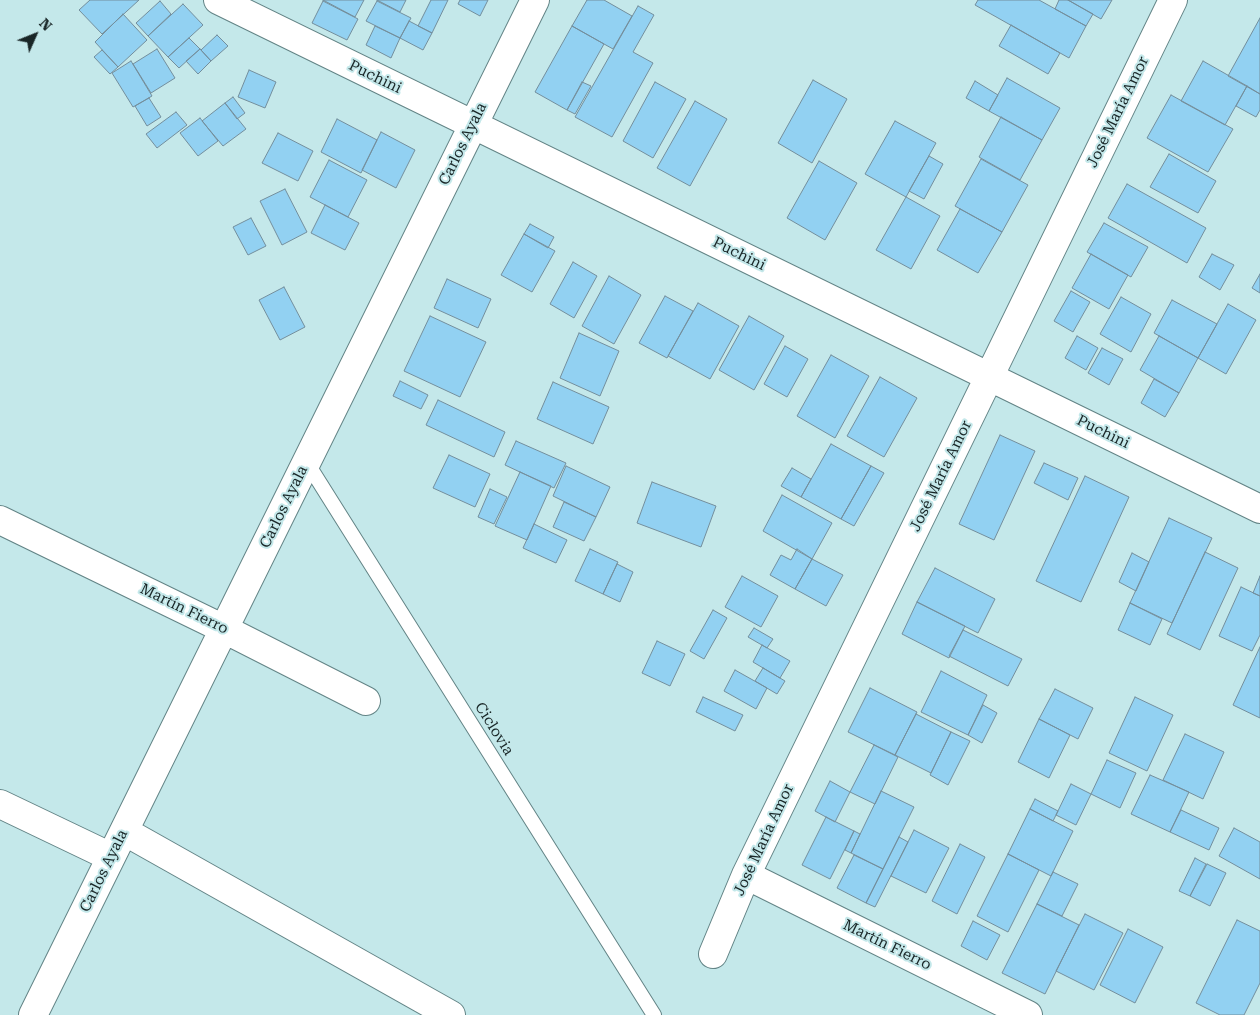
<!DOCTYPE html>
<meta charset="utf-8">
<style>
body{margin:0}
#map{position:relative;width:1260px;height:1015px;overflow:hidden;background:#c4e8ea;font-family:"Roboto Serif",serif}
canvas{display:block}
.north{position:absolute;left:10px;top:10px;width:50px;height:50px;-webkit-text-stroke:4px #c4e8ea;paint-order:stroke;rotate:46deg;font-size:14px;font-weight:700;line-height:20px;text-align:center;color:#192627}
.north::after{content:'';display:block;margin:auto;width:18px;height:22px;background:#192627;clip-path:polygon(50% 0,100% 100%,50% 72%,0 100%)}
</style>
<div id="map">
<canvas width="1260" height="1015"></canvas>
<div class="north">N</div>
</div>
<script>
const ctx = document.querySelector('canvas').getContext('2d');
ctx.lineJoin = 'round';
function fill(path, color) {
  ctx.fillStyle = color;
  ctx.fill(path, 'evenodd');
}
function poly(rows) {
  const path = new Path2D();
  for (const r of rows) {
    path.moveTo(r[0], r[1]);
    for (let i = 2; i < r.length; i += 2) path.lineTo(r[i], r[i + 1]);
  }
  return path;
}
function stroke(path, color, width, dash) {
  ctx.strokeStyle = color;
  ctx.lineWidth = width;
  ctx.lineCap = dash ? 'butt' : 'round';
  ctx.setLineDash(dash || []);
  ctx.stroke(path);
}
function drawText(font, color, halo, rows, align = 'center') {
  ctx.font = font + ' "Roboto Serif",serif';
  ctx.lineWidth = 4;
  ctx.setLineDash([]);
  ctx.textBaseline = 'middle';
  ctx.strokeStyle = halo;
  ctx.fillStyle = color;
  for (const [text, x, y, turn = 0] of rows) {
    ctx.save();
    ctx.translate(x, y);
    ctx.rotate((+turn || 0) * Math.PI / 180);
    ctx.textAlign = isNaN(turn) ? turn : align;
    if (halo) ctx.strokeText(text, 0, 0);
    ctx.fillText(text, 0, 0);
    ctx.restore();
  }
}
const building = poly([
 [90,0,139,0,102,34,79,10,90,0],
 [323,0,364,0,355,17,323,0],
 [377,0,406,0,400,12,377,0],
 [431,0,448,0,432,33,418,26,431,0],
 [460,0,488,0,480,16,458,4,460,0],
 [587,0,604,0,632,16,613,49,572,26,587,0],
 [978,0,1039,0,1086,26,1069,58,975,5,978,0],
 [1059,0,1068,0,1093,14,1086,26,1055,9,1059,0],
 [1068,0,1112,0,1101,19,1068,0],
 [160,1,171,14,148,36,136,23,160,1],
 [323,1,358,19,347,40,312,23,323,1],
 [377,1,411,18,400,38,366,21,377,1],
 [183,4,203,25,168,57,148,36,183,4],
 [638,6,654,15,633,52,653,63,612,137,575,117,638,6],
 [123,14,147,40,118,67,95,42,123,14],
 [1260,18,1260,94,1228,76,1260,18],
 [409,21,432,33,423,50,400,38,409,21],
 [1011,25,1060,53,1048,74,999,46,1011,25],
 [375,26,400,38,391,58,366,45,375,26],
 [572,26,604,44,567,110,535,92,572,26],
 [217,35,228,46,211,61,201,50,217,35],
 [189,38,200,49,179,68,168,57,189,38],
 [157,49,175,78,151,93,133,64,157,49],
 [200,49,211,61,198,74,186,61,200,49],
 [102,50,118,67,110,74,94,57,102,50],
 [131,61,152,96,133,107,112,73,131,61],
 [1203,61,1247,86,1225,125,1181,101,1203,61],
 [249,70,276,82,265,108,238,97,249,70],
 [1007,78,1060,108,1042,140,989,111,1007,78],
 [813,80,847,99,812,163,778,143,813,80],
 [975,81,998,95,989,111,966,98,975,81],
 [582,82,591,86,575,114,567,110,582,82],
 [655,82,686,99,653,158,623,141,655,82],
 [1247,86,1260,94,1260,110,1256,117,1236,106,1247,86],
 [1171,95,1233,129,1208,172,1147,138,1171,95],
 [233,97,245,113,237,119,225,103,233,97],
 [149,98,161,117,147,126,135,106,149,98],
 [695,101,727,119,690,186,657,168,695,101],
 [225,103,246,129,223,146,202,121,225,103],
 [176,112,187,125,157,148,146,134,176,112],
 [1001,117,1042,140,1020,180,979,157,1001,117],
 [200,118,218,141,198,156,180,133,200,118],
 [337,119,377,140,361,173,321,152,337,119],
 [895,121,936,143,906,197,865,174,895,121],
 [381,132,415,150,396,188,362,170,381,132],
 [278,133,313,151,298,181,262,163,278,133],
 [1169,154,1216,181,1198,213,1150,187,1169,154],
 [929,156,943,164,924,199,909,191,929,156],
 [981,159,1028,185,1002,232,955,206,981,159],
 [329,160,367,180,348,217,310,197,329,160],
 [819,161,857,183,825,240,787,218,819,161],
 [1127,184,1206,228,1187,263,1108,218,1127,184],
 [285,189,307,232,282,245,260,201,285,189],
 [906,197,940,216,911,269,876,250,906,197],
 [325,205,359,223,345,250,311,233,325,205],
 [960,209,1002,232,978,273,937,250,960,209],
 [251,218,266,246,248,255,233,227,251,218],
 [1104,223,1148,247,1131,277,1087,252,1104,223],
 [530,224,554,237,548,248,524,234,530,224],
 [524,234,555,251,532,292,501,275,524,234],
 [1091,254,1128,275,1109,309,1072,288,1091,254],
 [1212,254,1234,265,1220,290,1199,277,1212,254],
 [573,262,597,276,574,318,550,304,573,262],
 [1260,274,1260,293,1252,288,1260,274],
 [609,276,641,295,614,344,582,326,609,276],
 [447,279,491,299,478,328,434,308,447,279],
 [284,287,305,327,280,340,259,300,284,287],
 [1071,291,1090,302,1073,332,1054,321,1071,291],
 [665,296,693,311,667,358,639,343,665,296],
 [1121,297,1151,314,1131,352,1100,334,1121,297],
 [1172,300,1217,324,1198,358,1154,333,1172,300],
 [698,303,739,326,710,379,668,356,698,303],
 [1228,304,1256,320,1226,374,1198,358,1228,304],
 [430,316,486,342,460,397,404,371,430,316],
 [749,316,784,336,754,390,719,370,749,316],
 [579,333,619,351,600,396,560,378,579,333],
 [1077,336,1098,348,1086,370,1065,358,1077,336],
 [1159,336,1198,358,1179,393,1140,370,1159,336],
 [785,346,808,359,787,397,764,384,785,346],
 [1102,348,1123,359,1109,385,1088,373,1102,348],
 [831,355,869,376,835,438,797,416,831,355],
 [880,377,917,398,884,457,847,436,880,377],
 [1154,379,1179,393,1165,417,1141,403,1154,379],
 [400,381,428,395,421,409,393,396,400,381],
 [553,382,609,407,593,444,537,419,553,382],
 [438,400,505,432,494,457,426,425,438,400],
 [1000,435,1035,451,994,540,959,524,1000,435],
 [516,441,566,463,554,488,505,465,516,441],
 [831,444,871,466,841,519,801,497,831,444],
 [449,455,490,474,475,507,433,488,449,455],
 [1044,463,1078,478,1068,500,1034,483,1044,463],
 [566,466,610,487,596,517,553,496,566,466],
 [871,466,884,473,854,526,841,519,871,466],
 [792,468,811,479,801,497,781,486,792,468],
 [520,472,551,486,527,540,495,526,520,472],
 [1085,476,1129,497,1081,602,1036,581,1085,476],
 [652,482,716,506,701,547,637,523,652,482],
 [490,489,507,497,494,524,478,517,490,489],
 [782,495,832,523,812,559,763,531,782,495],
 [564,502,596,517,584,541,553,527,564,502],
 [1169,518,1212,538,1172,623,1130,603,1169,518],
 [534,524,567,540,556,563,523,548,534,524],
 [590,549,618,562,603,594,575,581,590,549],
 [797,549,812,559,795,589,770,575,781,555,791,560,797,549],
 [1205,552,1238,568,1200,650,1167,634,1205,552],
 [1132,553,1149,562,1136,591,1119,582,1132,553],
 [812,559,843,575,826,606,795,589,812,559],
 [617,564,633,572,620,602,603,594,617,564],
 [935,568,995,599,978,633,917,602,935,568],
 [742,576,778,596,761,627,725,607,742,576],
 [1260,576,1260,596,1253,593,1260,576],
 [1241,587,1260,596,1260,635,1252,651,1219,636,1241,587],
 [917,602,965,626,949,658,902,634,917,602],
 [1130,603,1162,619,1150,645,1118,630,1130,603],
 [713,610,727,618,704,659,690,651,713,610],
 [754,628,773,639,767,648,748,637,754,628],
 [963,630,1022,659,1008,686,949,656,963,630],
 [657,641,685,654,670,686,642,673,657,641],
 [762,645,790,661,780,678,753,662,762,645],
 [1260,647,1260,718,1233,705,1260,647],
 [763,668,785,681,777,694,755,681,763,668],
 [735,670,767,688,756,709,724,691,735,670],
 [941,671,987,695,968,735,921,712,941,671],
 [870,688,917,712,895,755,848,732,870,688],
 [1055,689,1093,708,1078,739,1039,719,1055,689],
 [703,697,743,715,735,731,696,712,703,697],
 [1135,697,1173,715,1147,771,1109,753,1135,697],
 [983,705,997,713,982,743,968,735,983,705],
 [916,714,951,732,931,773,895,755,916,714],
 [1039,719,1070,735,1049,778,1018,762,1039,719],
 [951,732,970,741,948,785,930,775,951,732],
 [1185,734,1224,752,1203,799,1163,780,1185,734],
 [874,745,898,757,875,804,850,792,874,745],
 [1107,760,1136,773,1120,808,1091,794,1107,760],
 [1150,775,1189,792,1170,832,1131,814,1150,775],
 [830,781,850,792,835,822,815,811,830,781],
 [1071,784,1091,794,1076,825,1056,815,1071,784],
 [881,791,914,807,883,869,851,853,881,791],
 [1035,799,1058,811,1053,821,1030,809,1035,799],
 [1030,809,1073,831,1051,876,1008,854,1030,809],
 [1181,810,1219,828,1209,850,1170,832,1181,810],
 [826,817,854,831,830,879,802,865,826,817],
 [1234,828,1260,842,1260,879,1219,856,1234,828],
 [914,830,949,848,926,893,891,876,914,830],
 [854,831,860,834,851,853,845,850,854,831],
 [899,837,908,842,875,907,866,903,899,837],
 [960,844,985,857,957,914,932,901,960,844],
 [1008,854,1039,870,1008,932,977,916,1008,854],
 [854,855,883,869,866,903,837,888,854,855],
 [1195,858,1206,864,1190,896,1179,891,1195,858],
 [1207,864,1226,873,1210,906,1190,896,1207,864],
 [1053,872,1078,884,1062,916,1037,904,1053,872],
 [1037,904,1079,925,1045,994,1002,973,1037,904],
 [1085,914,1123,933,1094,990,1056,971,1085,914],
 [1237,920,1260,931,1260,983,1244,1015,1220,1015,1196,1003,1237,920],
 [973,921,1000,935,987,960,961,946,973,921],
 [1128,929,1163,947,1135,1003,1100,985,1128,929]
]);
fill(building, '#92d1f2');
stroke(building, '#738e9c', 1);
const service = poly([
 [306,461,654,1015]
]);
const minor = poly([
 [218,0,1260,509],
 [0,520,224,629,366,701],
 [0,804,111,857],
 [124,831,451,1015],
 [746,875,1028,1015],
 [713,954,746,875,1173,0],
 [33,1015,535,0]
]);
stroke(service, '#638486', 16);
stroke(minor, '#638486', 30);
stroke(service, '#fff', 14);
stroke(minor, '#fff', 28);
drawText('15px', '#192627', '#c4e8ea', [
 ["Puchini",375,77,26],
 ["José María Amor",1118,112,-64],
 ["Carlos Ayala",463,144,-64],
 ["Puchini",739,254,26],
 ["Puchini",1103,432,26],
 ["José María Amor",941,476,-64],
 ["Carlos Ayala",284,507,-64],
 ["Martín Fierro",184,609,26],
 ["Ciclovia",494,729,58],
 ["José María Amor",764,840,-65],
 ["Carlos Ayala",104,871,-64],
 ["Martín Fierro",887,945,26]
]);
</script>
